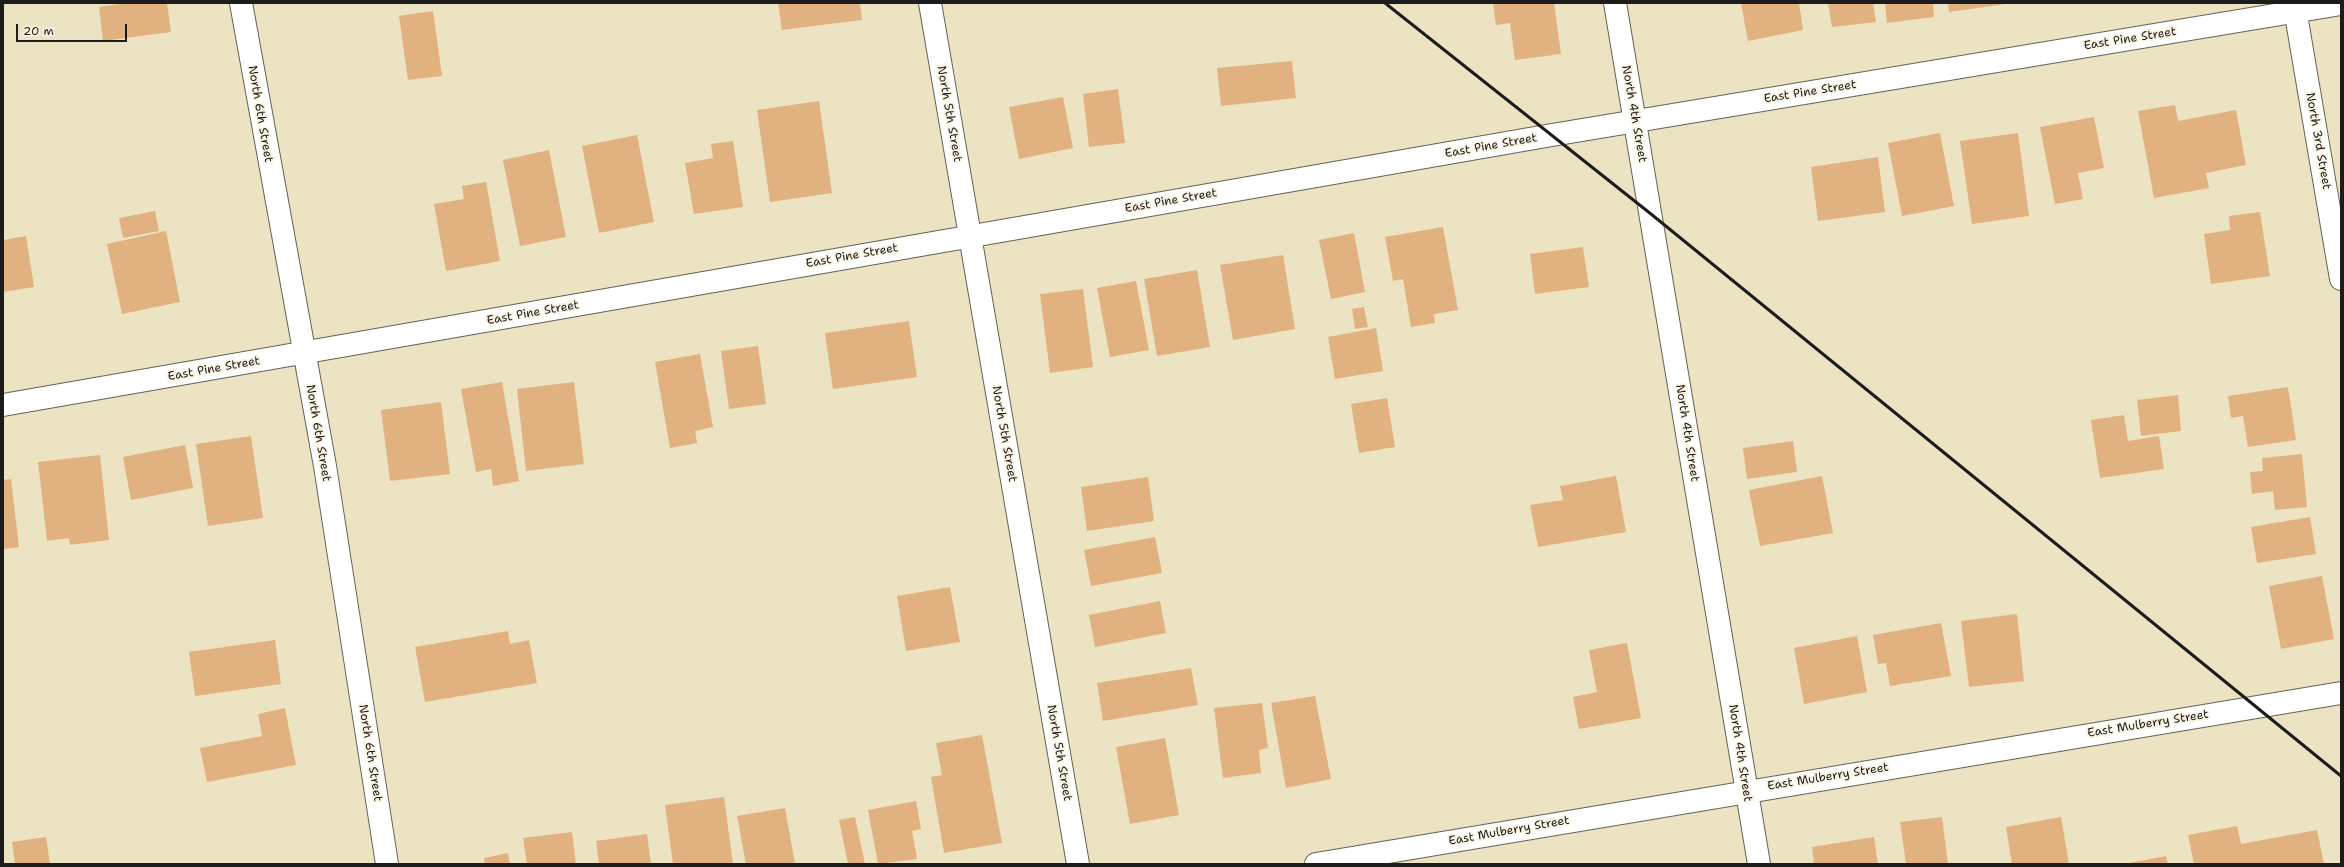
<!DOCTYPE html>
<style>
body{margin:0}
#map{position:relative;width:2344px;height:867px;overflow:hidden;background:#ece3c2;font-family:"Shantell Sans",sans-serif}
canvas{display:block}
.frame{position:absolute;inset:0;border:4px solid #1c1c1c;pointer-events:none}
.scale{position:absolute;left:16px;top:24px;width:111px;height:18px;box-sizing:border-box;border:2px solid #1c1c1c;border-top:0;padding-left:5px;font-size:12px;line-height:14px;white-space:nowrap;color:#1c1c1c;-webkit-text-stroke:3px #fcf5e5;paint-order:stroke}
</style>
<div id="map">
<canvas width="2344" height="867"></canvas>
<div class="frame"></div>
<div class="scale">20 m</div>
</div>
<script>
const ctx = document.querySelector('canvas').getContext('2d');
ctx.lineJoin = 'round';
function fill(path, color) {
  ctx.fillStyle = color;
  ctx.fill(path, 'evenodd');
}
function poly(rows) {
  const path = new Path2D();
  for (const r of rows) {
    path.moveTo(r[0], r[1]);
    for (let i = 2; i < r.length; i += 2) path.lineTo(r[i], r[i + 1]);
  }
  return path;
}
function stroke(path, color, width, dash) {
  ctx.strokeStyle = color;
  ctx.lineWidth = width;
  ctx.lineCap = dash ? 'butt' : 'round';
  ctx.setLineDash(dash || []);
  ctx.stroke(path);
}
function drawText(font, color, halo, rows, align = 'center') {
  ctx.font = font + ' "Shantell Sans",sans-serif';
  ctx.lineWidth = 4;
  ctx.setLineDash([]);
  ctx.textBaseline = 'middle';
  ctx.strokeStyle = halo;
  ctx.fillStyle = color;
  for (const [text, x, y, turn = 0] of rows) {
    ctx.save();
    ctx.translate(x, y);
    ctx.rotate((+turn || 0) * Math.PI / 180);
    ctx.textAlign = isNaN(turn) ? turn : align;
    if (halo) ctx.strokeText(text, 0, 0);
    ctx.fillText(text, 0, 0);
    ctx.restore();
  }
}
fill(poly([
 [127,3,167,3,171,32,103,41,99,7],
 [778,3,860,3,862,20,782,30],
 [1493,3,1554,3,1561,54,1515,60,1510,23,1496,25],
 [1741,3,1799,3,1803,30,1748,41],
 [1828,3,1873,3,1876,22,1832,27],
 [1885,3,1933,3,1934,17,1887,23],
 [1948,3,2006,3,2006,4,1949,12],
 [433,11,442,76,408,80,399,16],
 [1292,61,1296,98,1221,106,1217,68],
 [1118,89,1125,143,1089,147,1083,94],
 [1063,97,1073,148,1019,159,1009,107],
 [819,101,832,193,770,202,757,110],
 [2175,105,2178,121,2236,110,2246,165,2206,173,2209,188,2154,198,2138,111],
 [2094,117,2104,168,2078,173,2083,199,2055,204,2040,127],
 [1940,133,1954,206,1902,216,1888,143],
 [2018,133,2029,216,1972,224,1960,141],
 [637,135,654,222,599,233,582,146],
 [733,141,743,207,694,214,685,163,713,158,711,144],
 [549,150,566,237,520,246,503,160],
 [1878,157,1885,212,1818,221,1811,167],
 [486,182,500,261,446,271,434,204,464,199,462,186],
 [155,211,159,231,123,238,119,218],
 [2260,212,2270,276,2211,284,2204,234,2230,230,2229,216],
 [1443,227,1458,310,1434,314,1435,323,1411,327,1403,279,1393,281,1385,237],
 [166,231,180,302,122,314,107,244],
 [1354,233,1365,292,1331,299,1319,240],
 [26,236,34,287,3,292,3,240],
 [1583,247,1589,287,1535,294,1530,254],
 [1283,255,1295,329,1233,340,1220,265],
 [1197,270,1210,347,1157,356,1144,279],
 [1136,281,1149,350,1110,357,1097,288],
 [1083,289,1093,367,1050,373,1040,294],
 [1364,307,1368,327,1355,329,1352,309],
 [909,321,917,377,833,389,825,333],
 [1376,328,1383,371,1335,379,1328,337],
 [758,346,766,404,729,409,721,351],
 [700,354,713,427,695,431,697,443,670,448,655,362],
 [502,382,519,481,493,486,491,469,476,472,461,389],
 [574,382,584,464,526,471,517,389],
 [2288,387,2296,440,2248,447,2243,416,2231,418,2228,396],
 [2178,395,2181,431,2141,436,2137,400],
 [1387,398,1395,447,1359,453,1351,404],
 [441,402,450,474,390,481,381,410],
 [2124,415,2128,441,2159,436,2164,469,2100,478,2091,420],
 [251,436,263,518,208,526,196,444],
 [1793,441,1797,472,1747,479,1743,448],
 [185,445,193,488,131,500,123,457],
 [2302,454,2307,507,2275,510,2273,491,2252,494,2250,472,2263,471,2262,458],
 [100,455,109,540,70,545,69,538,47,541,38,462],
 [1616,476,1626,532,1538,547,1530,505,1563,500,1560,486],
 [1822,476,1833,533,1760,546,1749,490],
 [1148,477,1154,521,1087,531,1081,487],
 [11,479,19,547,3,549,3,480],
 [2310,517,2316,554,2257,563,2251,527],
 [1155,537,1162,573,1091,586,1084,550],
 [2322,576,2334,639,2281,649,2269,586],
 [950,587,960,642,906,651,897,596],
 [1160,601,1166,633,1095,647,1089,615],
 [2017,614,2024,681,1969,687,1961,621],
 [1941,623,1951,676,1890,686,1886,663,1878,664,1873,635],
 [508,631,510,644,529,640,537,683,425,702,415,647],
 [1857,636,1867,692,1804,704,1794,648],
 [275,640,281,684,195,696,189,652],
 [1627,643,1641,718,1579,729,1573,697,1597,692,1589,650],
 [1191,668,1198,705,1103,721,1097,683],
 [1315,696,1331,779,1286,788,1271,703],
 [1262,703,1268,748,1259,750,1261,773,1223,778,1214,708],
 [285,708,296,765,207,782,200,748,262,736,258,714],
 [982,735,1002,843,944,853,931,777,942,775,936,743],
 [1165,738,1179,815,1130,824,1116,747],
 [724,797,733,864,673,864,665,805],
 [916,801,921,829,912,831,917,859,878,864,868,810],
 [785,808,795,864,746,864,737,816],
 [855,817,865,864,848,864,839,820],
 [1942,817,1948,864,1906,864,1900,822],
 [2061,817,2069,864,2012,864,2006,827],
 [2237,826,2241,844,2317,830,2324,864,2194,864,2188,835],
 [572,832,576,864,527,864,523,838],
 [647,834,651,864,599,864,596,841],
 [46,837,50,864,15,864,12,842],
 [1874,837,1878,864,1814,864,1812,847],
 [508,853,510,864,485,864,484,858],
 [2166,856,2168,864,2129,864,2129,863]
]), '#e2b180');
const street = poly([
 [241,3,325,466,387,864],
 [930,3,1078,864],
 [1615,3,1759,864],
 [3,405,1552,135,2341,4],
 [1316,864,2341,693]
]);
const secondary = poly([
 [2294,3,2341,279]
]);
stroke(street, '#656256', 24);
stroke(secondary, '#656256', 24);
stroke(street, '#fff', 22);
stroke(secondary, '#fff', 22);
stroke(poly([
 [1385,3,1651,214,2341,776]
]), '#1c1c1c', 3);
drawText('12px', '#1c1c1c', '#fcf5e5', [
 ["East Pine Street",2130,39,-9],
 ["East Pine Street",1810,92,-9],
 ["North 6th Street",260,114,80],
 ["North 5th Street",949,114,80],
 ["North 4th Street",1634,114,80],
 ["North 3rd Street",2318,141,80],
 ["East Pine Street",1491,146,-10],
 ["East Pine Street",1171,201,-10],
 ["East Pine Street",852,256,-10],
 ["East Pine Street",533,313,-10],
 ["East Pine Street",214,369,-10],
 ["North 6th Street",318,433,80],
 ["North 4th Street",1687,433,81],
 ["North 5th Street",1004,434,80],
 ["East Mulberry Street",2148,724,-9],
 ["North 6th Street",370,753,81],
 ["North 5th Street",1059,753,80],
 ["North 4th Street",1740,753,81],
 ["East Mulberry Street",1828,777,-9],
 ["East Mulberry Street",1509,831,-10]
]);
</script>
